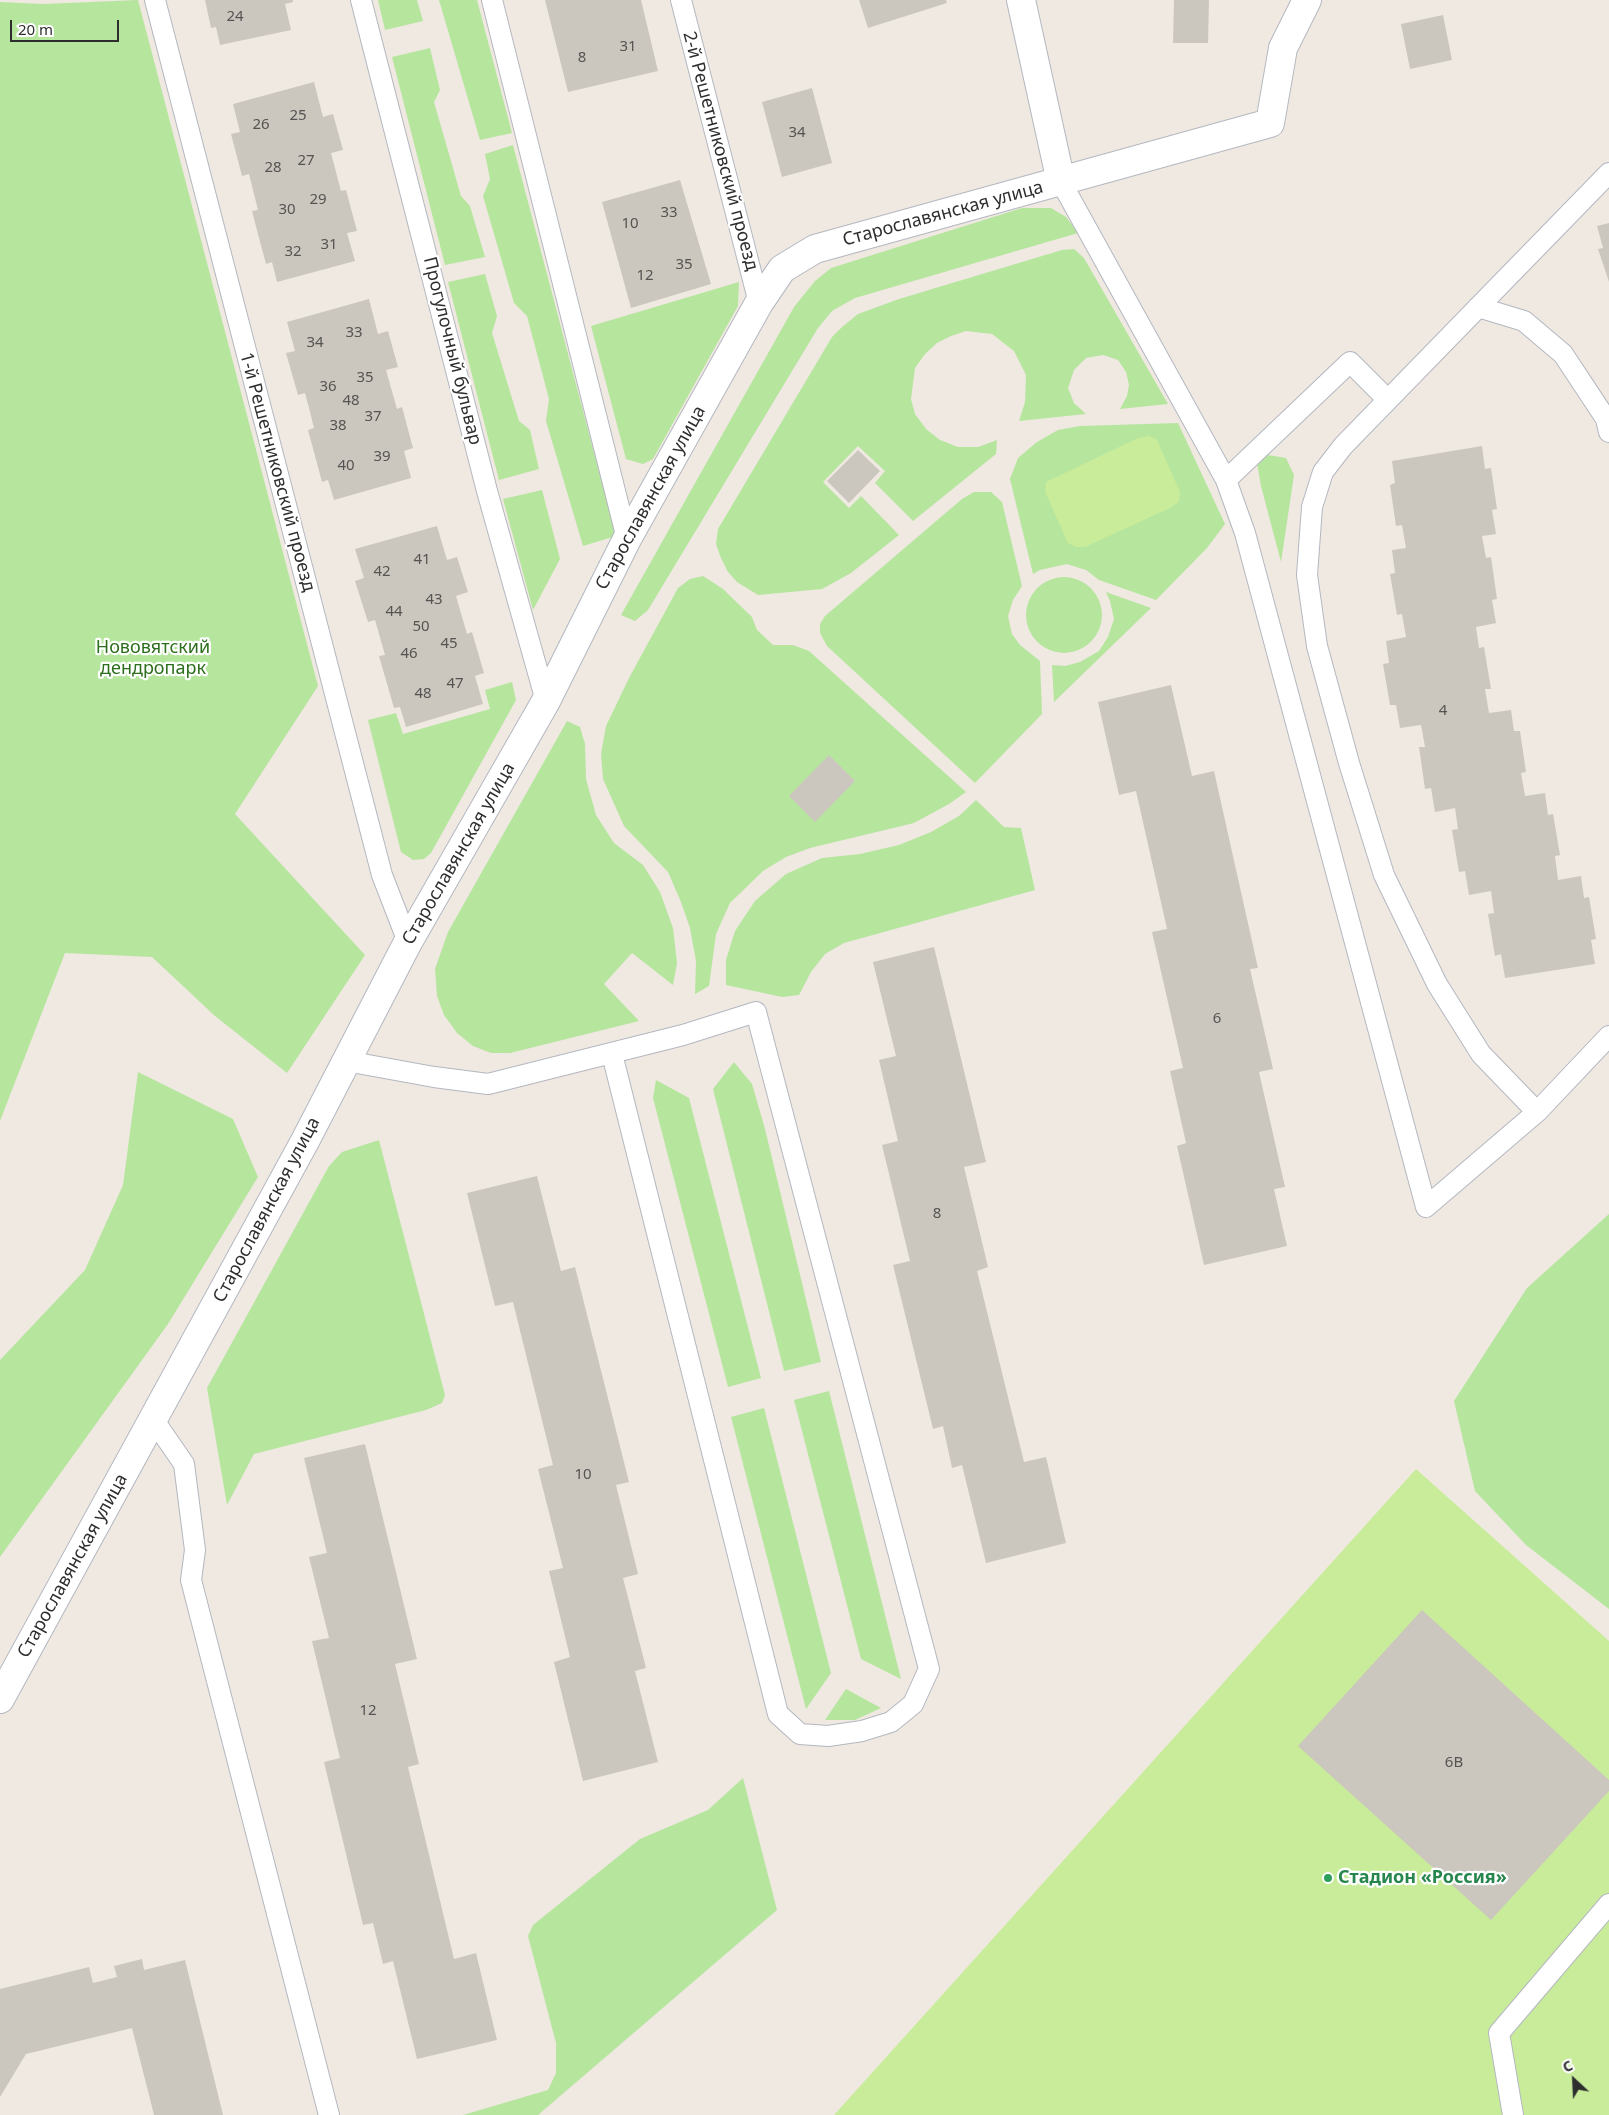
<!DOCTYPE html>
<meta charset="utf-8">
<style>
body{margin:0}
#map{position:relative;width:1609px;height:2115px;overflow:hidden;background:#efe9e1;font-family:"Noto Sans",sans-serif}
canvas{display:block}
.north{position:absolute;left:1549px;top:2055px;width:50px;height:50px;-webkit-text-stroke:4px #fff;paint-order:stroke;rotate:335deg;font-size:14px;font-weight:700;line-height:20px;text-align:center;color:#2e2e2e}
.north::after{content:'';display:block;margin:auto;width:18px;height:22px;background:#2e2e2e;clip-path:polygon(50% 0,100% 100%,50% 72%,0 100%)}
.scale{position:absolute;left:10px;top:20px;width:109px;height:22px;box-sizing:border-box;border:2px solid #2e2e2e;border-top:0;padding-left:6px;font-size:15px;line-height:18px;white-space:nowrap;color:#2e2e2e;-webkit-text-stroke:4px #fff;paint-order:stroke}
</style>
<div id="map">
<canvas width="1609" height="2115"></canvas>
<div class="north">С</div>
<div class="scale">20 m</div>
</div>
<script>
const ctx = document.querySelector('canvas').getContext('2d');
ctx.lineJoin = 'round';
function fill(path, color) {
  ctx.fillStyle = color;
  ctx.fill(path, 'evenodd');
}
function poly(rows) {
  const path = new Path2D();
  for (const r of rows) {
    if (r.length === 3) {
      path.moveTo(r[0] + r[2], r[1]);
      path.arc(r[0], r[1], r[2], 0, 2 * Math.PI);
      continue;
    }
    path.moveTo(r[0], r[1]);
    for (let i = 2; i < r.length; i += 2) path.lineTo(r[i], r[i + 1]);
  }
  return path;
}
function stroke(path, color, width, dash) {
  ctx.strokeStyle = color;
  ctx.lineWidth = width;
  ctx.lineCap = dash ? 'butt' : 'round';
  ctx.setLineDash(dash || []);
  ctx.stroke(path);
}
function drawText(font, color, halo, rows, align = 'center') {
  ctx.font = font + ' "Noto Sans",sans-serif';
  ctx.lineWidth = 4.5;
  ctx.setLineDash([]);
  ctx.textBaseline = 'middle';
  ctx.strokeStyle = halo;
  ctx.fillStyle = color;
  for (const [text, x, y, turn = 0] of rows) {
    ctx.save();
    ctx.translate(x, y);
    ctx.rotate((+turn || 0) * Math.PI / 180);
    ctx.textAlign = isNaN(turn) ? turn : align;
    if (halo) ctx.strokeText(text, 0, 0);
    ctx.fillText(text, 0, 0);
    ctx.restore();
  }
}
fill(poly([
 [138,0,318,686,235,814,365,955,287,1073,215,1016,152,957,65,953,0,1121,0,2,43,4],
 [378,0,417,0,423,21,385,30],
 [439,0,477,0,512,133,480,140],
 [430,48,440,90,434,102,461,196,470,206,485,257,445,265,392,57],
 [513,145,616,536,583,546,546,421,549,399,527,316,514,303,483,196,490,179,485,154],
 [1022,208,1051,208,1066,217,1078,233,855,298,832,311,818,328,648,610,635,621,621,615,794,307,815,281,831,268],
 [1074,249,1084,258,1168,404,1120,409,1127,396,1129,385,1126,372,1118,360,1103,355,1086,358,1074,370,1068,388,1074,403,1086,414,1019,421,1025,402,1026,375,1014,351,992,334,966,331,951,336,937,343,925,354,915,368,911,399,915,414,926,429,940,440,958,447,978,447,997,440,996,454,913,521,875,483,885,471,858,446,823,482,849,508,861,496,899,535,851,573,822,589,758,595,737,582,728,572,721,558,716,544,718,529,832,337,842,327,858,314,899,299,1062,250],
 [485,274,497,316,492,333,519,421,530,430,539,469,499,480,448,282],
 [739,282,738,306,653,459,643,464,626,459,591,326],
 [1178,423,1225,524,1207,548,1156,600,1099,580,1086,570,1067,564,1040,570,1033,574,1010,479,1018,458,1037,442,1058,430,1080,426],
 [1268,455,1286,458,1294,475,1281,562,1261,486,1257,463],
 [542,490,560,559,533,610,503,499],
 [974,492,991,492,1002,502,1022,586,1013,600,1008,616,1012,634,1020,645,1040,661,1042,714,975,783,827,646,820,633,820,624,825,616,962,499],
 [703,576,723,589,752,617,757,630,773,645,793,645,809,651,966,792,949,804,914,823,810,848,786,857,763,871,730,903,716,934,709,986,695,994,696,961,690,928,681,902,668,872,624,826,603,779,601,754,606,726,629,678,678,588,690,579],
 [1064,615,38],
 [1106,592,1151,608,1054,702,1052,665,1065,666,1080,662,1099,651,1108,637,1114,619,1110,601],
 [512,682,516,700,431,853,424,859,413,860,401,852,368,720,396,713,403,734,490,709,485,690],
 [567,721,580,727,585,744,586,779,596,815,614,843,643,865,660,892,673,928,677,963,673,985,632,953,604,984,639,1021,510,1053,491,1053,473,1046,457,1033,444,1015,437,996,435,969,448,932],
 [976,800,1004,827,1021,828,1035,890,844,943,825,954,811,972,799,995,782,997,726,985,726,960,735,931,755,901,786,874,822,858,860,854,899,845,931,832,959,816],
 [734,1062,752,1084,765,1129,821,1362,784,1371,713,1089],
 [138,1072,233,1119,258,1177,168,1324,0,1557,0,1360,85,1270,123,1185],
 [656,1080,689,1098,761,1378,728,1387,653,1098],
 [379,1140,445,1395,442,1403,426,1410,254,1454,227,1505,207,1388,329,1166,342,1152],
 [1609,1214,1609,1609,1526,1545,1475,1491,1454,1401,1527,1288],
 [829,1391,901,1679,861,1659,794,1400],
 [764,1408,831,1673,806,1709,731,1417],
 [846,1689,881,1708,855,1720,825,1720],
 [743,1778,777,1910,538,2115,463,2115,548,2090,556,2073,556,2043,528,1936,533,1925,640,1839,708,1810]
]), '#b6e59e');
fill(poly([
 [1149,436,1157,440,1180,492,1179,502,1170,508,1085,547,1076,547,1068,543,1045,492,1046,482,1138,438],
 [1416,1469,1609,1641,1609,2115,834,2115]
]), '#c9ec9a');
fill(poly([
 [205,0,293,0,293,2,285,4,291,30,220,45,216,27,211,28],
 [545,0,641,0,658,71,568,92],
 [859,0,946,0,947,3,868,28],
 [1174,0,1209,0,1208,43,1173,43],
 [1443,15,1452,60,1410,69,1401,24],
 [314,82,323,117,333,114,343,150,331,153,341,191,346,190,357,231,347,233,355,261,277,282,272,262,266,264,258,234,252,211,258,210,249,174,242,176,236,153,231,134,240,132,233,104],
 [812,88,832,163,782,177,762,102],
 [680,180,711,284,631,308,602,202],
 [1609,223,1609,282,1598,249,1603,248,1597,226],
 [369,299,378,334,388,331,398,367,386,370,397,409,402,407,413,448,404,451,411,478,334,500,328,480,322,482,308,430,314,428,310,412,305,393,298,395,286,353,295,351,287,322],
 [1482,446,1485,469,1491,468,1497,509,1492,510,1496,534,1482,536,1486,558,1491,557,1497,599,1492,600,1496,623,1476,627,1479,648,1484,647,1491,689,1485,689,1489,713,1511,710,1514,731,1520,731,1526,772,1521,773,1525,796,1545,793,1548,815,1553,814,1560,855,1555,856,1558,880,1581,876,1584,898,1589,897,1596,939,1591,940,1595,964,1505,978,1501,954,1495,956,1488,914,1494,913,1491,891,1469,895,1465,871,1459,872,1452,830,1458,829,1455,808,1435,812,1431,788,1425,789,1419,747,1425,747,1421,725,1400,728,1396,705,1390,705,1383,664,1389,663,1386,641,1406,637,1402,614,1397,615,1390,574,1395,573,1392,550,1406,548,1402,525,1396,526,1390,485,1395,483,1392,461],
 [858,450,880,471,849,503,827,481],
 [437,526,447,560,457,557,468,592,456,596,467,634,472,632,484,673,475,676,483,704,406,727,400,707,394,708,379,656,385,655,375,620,368,622,355,581,364,578,355,549],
 [1171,685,1192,776,1214,771,1258,968,1250,969,1273,1069,1259,1072,1285,1187,1274,1189,1287,1246,1204,1265,1177,1146,1186,1143,1170,1071,1183,1068,1152,932,1167,929,1136,791,1119,795,1098,702],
 [829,755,855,781,815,822,789,796],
 [934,947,986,1162,964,1167,988,1267,977,1271,1024,1462,1046,1457,1066,1543,986,1563,962,1465,952,1468,943,1426,933,1429,893,1265,910,1261,882,1145,898,1141,879,1060,896,1056,873,962],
 [537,1176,561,1271,575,1267,629,1482,616,1485,638,1574,623,1578,646,1668,635,1671,658,1762,583,1781,554,1662,570,1657,549,1571,563,1568,538,1469,553,1465,513,1302,495,1306,467,1193],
 [365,1444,417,1659,395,1664,419,1764,408,1767,454,1959,476,1953,497,2040,417,2059,393,1961,383,1964,373,1923,363,1925,324,1762,340,1758,312,1641,329,1638,309,1557,327,1553,304,1458],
 [1422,1610,1609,1780,1609,1791,1491,1920,1298,1746],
 [142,1959,144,1970,185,1960,223,2115,154,2115,132,2028,26,2054,0,2097,0,1989,89,1967,93,1983,117,1977,114,1966]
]), '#cbc7bf');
const service = poly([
 [155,0,382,875,408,942],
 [361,0,487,491,546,701],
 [492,0,627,539],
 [681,0,759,303],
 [1061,182,1226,480,1245,533,1426,1207,1537,1112,1609,1036],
 [1478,307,1524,321,1563,354,1606,419,1609,432],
 [1226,480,1350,362,1388,400],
 [346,1061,434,1077,488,1084,683,1035,756,1012,929,1669,913,1704,891,1722,862,1731,828,1736,800,1734,778,1714,612,1054],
 [1537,1112,1481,1054,1437,984,1384,875,1349,763,1317,646,1307,575,1312,507,1323,472,1343,446,1609,173],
 [153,1419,184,1464,195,1550,191,1580,329,2115],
 [1513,2115,1499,2033,1609,1904]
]);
const minor = poly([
 [1021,0,1061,182],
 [0,1699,305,1141,408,942,546,701,627,539,759,303,782,269,815,249,1270,123,1283,48,1307,0]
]);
stroke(service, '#b4b7c1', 22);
stroke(minor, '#b4b7c1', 30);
stroke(service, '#fff', 20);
stroke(minor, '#fff', 28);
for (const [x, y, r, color] of [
 [1328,1878,5,"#2e9e5b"]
]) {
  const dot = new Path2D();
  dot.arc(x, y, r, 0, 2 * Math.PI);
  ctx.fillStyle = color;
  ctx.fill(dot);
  stroke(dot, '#fff', 2);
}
drawText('15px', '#555452', null, [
 ["24",235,17],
 ["31",628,47],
 ["8",582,58],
 ["25",298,116],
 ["26",261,125],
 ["34",797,133],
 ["27",306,161],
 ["28",273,168],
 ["29",318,200],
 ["30",287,210],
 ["33",669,213],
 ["10",630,224],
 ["31",329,245],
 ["32",293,252],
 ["35",684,265],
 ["12",645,276],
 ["33",354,333],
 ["34",315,343],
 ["35",365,378],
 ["36",328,387],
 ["48",351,401],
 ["37",373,417],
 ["38",338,426],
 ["39",382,457],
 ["40",346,466],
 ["41",422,560],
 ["42",382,572],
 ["43",434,600],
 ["44",394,612],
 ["50",421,627],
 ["45",449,644],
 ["46",409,654],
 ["47",455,684],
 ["48",423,694],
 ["4",1443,711],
 ["6",1217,1019],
 ["8",937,1214],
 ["10",583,1475],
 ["12",368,1711],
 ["6В",1454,1763]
]);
drawText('18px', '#2e2e2e', '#fff', [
 ["2-й Решетниковский проезд",720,151,75],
 ["Старославянская улица",943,214,-15],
 ["Прогулочный бульвар",452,351,76],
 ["1-й Решетниковский проезд",277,472,75],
 ["Старославянская улица",651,498,-61],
 ["Старославянская улица",459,854,-60],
 ["Старославянская улица",267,1210,-62],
 ["Старославянская улица",73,1566,-61]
]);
drawText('18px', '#2c6e1b', '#fff', [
 ["Нововятский",153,648],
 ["дендропарк",153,669]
]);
drawText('bold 18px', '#27864d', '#fff', [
 ["Стадион «Россия»",1338,1878]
], 'left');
</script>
